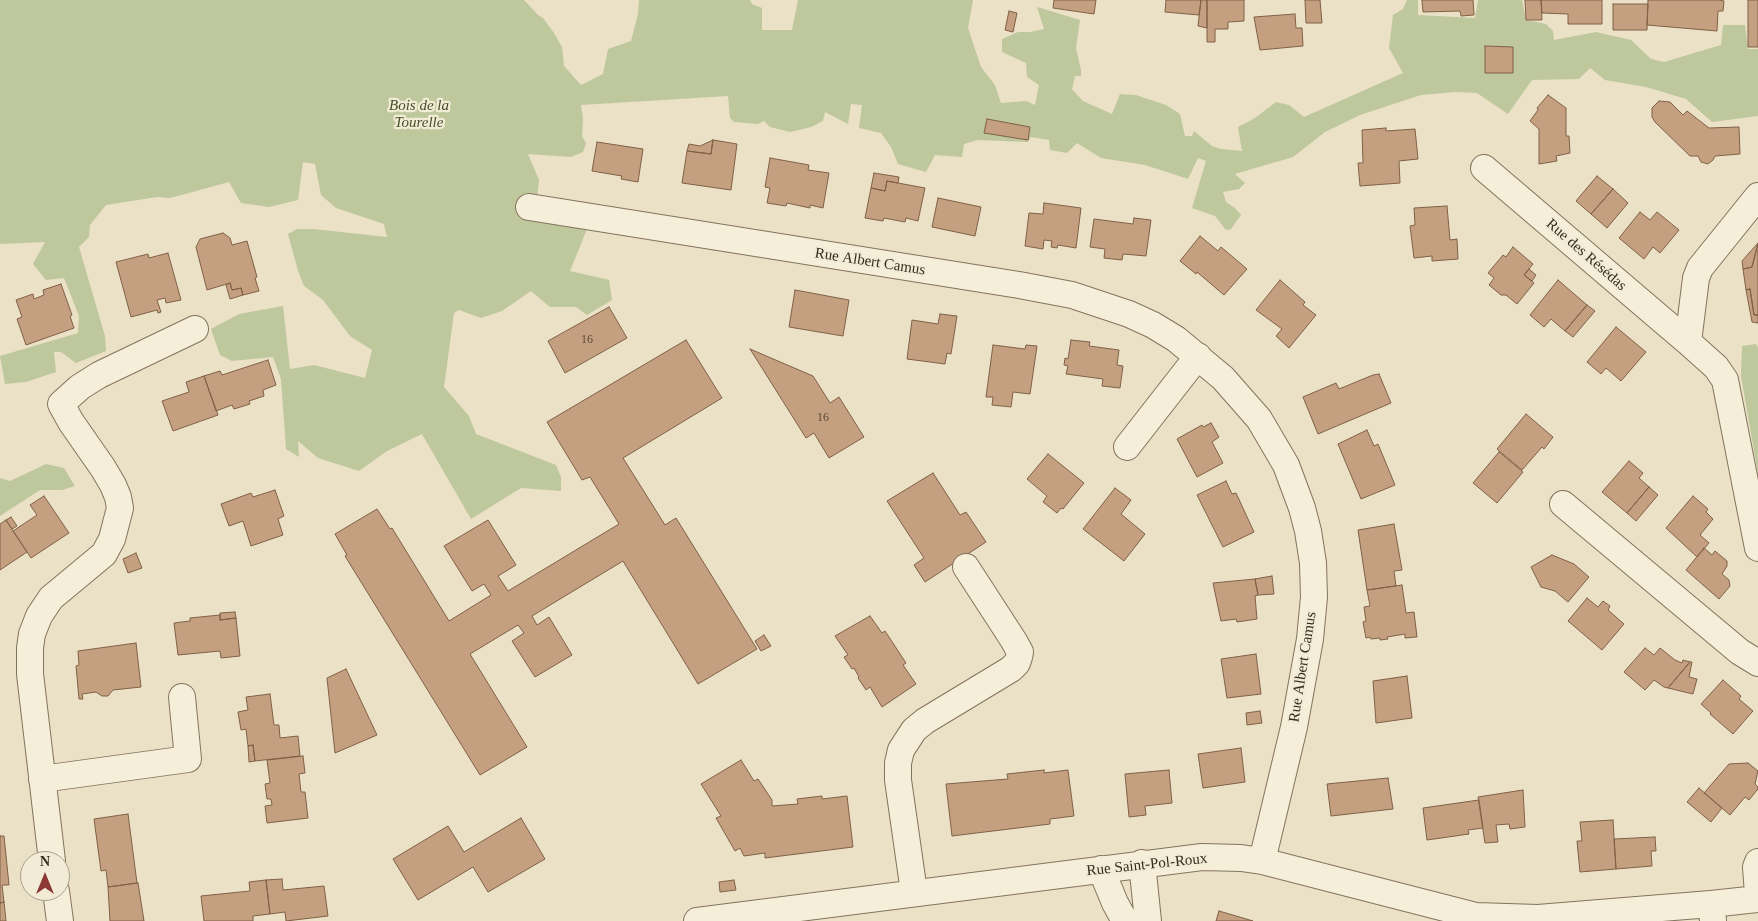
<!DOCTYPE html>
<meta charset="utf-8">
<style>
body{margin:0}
#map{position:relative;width:1758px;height:921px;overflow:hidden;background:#eae1c7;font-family:Georgia,serif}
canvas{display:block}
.north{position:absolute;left:20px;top:851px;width:50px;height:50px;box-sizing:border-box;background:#f2ebd5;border:1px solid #a69f8d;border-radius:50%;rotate:0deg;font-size:14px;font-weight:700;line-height:20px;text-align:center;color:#352c20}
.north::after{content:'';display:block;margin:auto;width:18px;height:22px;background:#8c3834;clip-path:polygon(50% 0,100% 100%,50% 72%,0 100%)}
</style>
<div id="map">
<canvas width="1758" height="921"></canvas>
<div class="north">N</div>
</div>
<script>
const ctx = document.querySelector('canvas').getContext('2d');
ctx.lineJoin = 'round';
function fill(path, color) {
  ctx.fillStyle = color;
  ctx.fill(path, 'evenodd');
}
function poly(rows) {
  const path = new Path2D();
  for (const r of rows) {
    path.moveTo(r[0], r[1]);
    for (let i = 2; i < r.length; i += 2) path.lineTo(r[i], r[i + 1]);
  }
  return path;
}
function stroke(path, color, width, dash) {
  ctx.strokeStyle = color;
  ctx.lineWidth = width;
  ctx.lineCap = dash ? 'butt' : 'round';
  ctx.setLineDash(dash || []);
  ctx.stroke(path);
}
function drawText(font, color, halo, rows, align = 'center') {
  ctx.font = font + ' Georgia,serif';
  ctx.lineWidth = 4.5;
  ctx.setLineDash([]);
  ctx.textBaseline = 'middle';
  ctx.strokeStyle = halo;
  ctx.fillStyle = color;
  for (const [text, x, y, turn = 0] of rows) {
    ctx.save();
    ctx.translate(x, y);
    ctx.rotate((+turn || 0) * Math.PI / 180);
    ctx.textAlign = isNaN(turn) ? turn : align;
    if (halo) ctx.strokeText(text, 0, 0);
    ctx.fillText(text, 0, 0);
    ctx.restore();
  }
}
fill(poly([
 [0,0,524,0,538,15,543,18,554,33,562,47,564,66,581,85,603,74,608,49,631,41,638,14,639,0,750,0,752,4,762,8,762,30,792,30,798,0,973,0,968,28,981,67,995,85,1001,103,1026,101,1035,105,1039,85,1027,77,1026,63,1002,52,1002,39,1018,32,1031,32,1044,29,1037,7,1080,20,1076,48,1081,70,1081,76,1075,76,1072,89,1083,101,1112,114,1120,94,1136,95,1166,105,1180,114,1185,136,1192,136,1194,131,1212,146,1221,149,1242,151,1238,127,1255,118,1276,102,1289,105,1304,117,1403,73,1389,48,1393,15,1403,9,1407,0,1418,0,1418,15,1475,18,1478,0,1522,0,1526,20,1546,24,1553,31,1554,40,1596,32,1631,40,1651,59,1664,62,1721,45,1723,25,1745,25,1748,49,1758,49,1758,116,1712,122,1686,99,1646,87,1605,80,1590,68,1579,79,1532,80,1508,114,1477,93,1456,92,1421,95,1360,115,1325,132,1293,157,1235,174,1245,183,1239,189,1223,192,1226,202,1235,208,1241,215,1231,229,1226,230,1215,216,1192,208,1206,161,1198,158,1188,179,1145,165,1101,158,1077,143,1067,153,1050,150,1049,140,1031,137,1028,142,978,140,964,144,962,157,935,155,926,172,898,164,891,147,881,133,859,128,862,105,851,104,848,124,825,112,823,121,811,127,790,132,770,127,764,121,758,124,734,122,730,118,728,96,581,105,583,118,582,136,586,143,583,152,571,157,528,154,539,180,536,208,589,224,570,271,609,280,612,300,587,315,576,307,550,307,531,291,502,311,481,318,459,310,454,313,444,387,469,416,476,434,556,465,561,477,561,491,521,488,471,519,422,434,387,451,359,471,318,458,298,441,299,457,286,449,281,379,273,357,232,361,220,355,211,329,239,314,283,306,290,369,314,365,365,378,372,350,350,336,323,300,304,286,298,271,288,234,297,229,313,229,387,237,384,224,336,208,321,195,315,164,303,162,298,200,269,207,241,203,229,182,170,198,157,197,106,205,90,225,89,237,79,247,105,336,106,351,76,363,61,352,54,352,56,372,26,382,5,384,0,356,78,333,79,316,64,278,46,280,33,264,45,242,0,244],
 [1756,344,1758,347,1758,474,1741,376,1742,346],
 [46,464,64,468,75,486,62,490,40,490,0,516,0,478,10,481]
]), '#bfc79c');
const building = poly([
 [1054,0,1096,0,1094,14,1053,8,1054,0],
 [1166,0,1201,0,1199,15,1165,12,1166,0],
 [1201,0,1207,0,1207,28,1198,26,1201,0],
 [1207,0,1244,0,1244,21,1228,22,1228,29,1215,29,1215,42,1207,42,1207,0],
 [1305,0,1320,0,1322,23,1306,23,1305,0],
 [1422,0,1473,0,1474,15,1461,16,1460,11,1423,12,1422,0],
 [1525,0,1541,0,1542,20,1526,20,1525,0],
 [1541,0,1602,0,1602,24,1568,24,1568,14,1542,13,1541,0],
 [1648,0,1719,0,1724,1,1723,11,1718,11,1717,31,1647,25,1648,0],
 [1748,0,1758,0,1758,47,1748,47,1748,0],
 [1613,4,1648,4,1647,30,1613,30,1613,4],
 [1009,11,1017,13,1013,32,1005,30,1009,11],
 [1295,14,1296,28,1302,28,1303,46,1260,50,1254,17,1295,14],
 [1485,46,1513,47,1513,73,1485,73,1485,46],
 [1548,95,1566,108,1566,136,1569,136,1570,153,1556,156,1557,161,1539,164,1539,129,1530,121,1538,110,1537,108,1548,95],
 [1659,101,1670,102,1683,115,1687,111,1709,128,1739,127,1740,154,1715,156,1713,160,1708,164,1701,162,1698,156,1690,156,1655,122,1652,117,1652,108,1659,101],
 [987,119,1030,127,1028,140,984,133,987,119],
 [1386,128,1386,131,1415,129,1418,159,1399,161,1400,183,1360,186,1358,163,1363,163,1362,130,1386,128],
 [713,140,737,144,731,190,682,183,687,151,711,154,713,140],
 [713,140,711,154,687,151,689,144,700,146,713,140],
 [597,142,643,149,638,182,621,179,622,176,592,171,597,142],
 [770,158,809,165,808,170,829,173,823,208,810,205,810,208,787,203,786,206,767,203,770,188,765,187,770,158],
 [874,173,899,177,898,183,887,181,885,191,871,188,874,173],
 [1597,176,1613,189,1591,214,1576,201,1597,176],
 [887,181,925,188,918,221,906,218,905,222,884,218,883,221,865,218,871,188,885,191,887,181],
 [1613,189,1628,203,1607,228,1591,214,1613,189],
 [938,198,981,207,975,236,932,227,938,198],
 [1044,203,1081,208,1076,248,1058,245,1057,248,1051,247,1052,241,1044,240,1043,249,1025,246,1029,213,1043,214,1044,203],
 [1447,206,1450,240,1457,239,1458,259,1432,261,1432,256,1414,258,1410,226,1415,225,1414,208,1447,206],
 [1640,212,1650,220,1657,212,1679,230,1660,253,1653,247,1644,259,1619,238,1640,212],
 [1134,218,1151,220,1146,256,1123,254,1122,260,1104,258,1105,249,1090,247,1094,219,1133,224,1134,218],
 [223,233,230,238,232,245,247,241,257,277,255,278,259,291,243,295,241,288,232,290,230,283,207,290,196,247,200,239,223,233],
 [1200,236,1218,251,1221,247,1247,269,1224,295,1197,272,1196,274,1180,261,1200,236],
 [1758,243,1752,267,1743,269,1742,261,1758,243],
 [1758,244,1758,315,1754,315,1750,289,1746,290,1743,269,1752,267,1758,244],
 [1513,247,1533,264,1524,275,1534,283,1517,304,1506,295,1501,295,1489,285,1494,278,1488,273,1503,255,1506,257,1513,247],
 [168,253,181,300,166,303,165,298,157,300,161,312,158,313,157,310,131,317,116,262,148,254,149,258,168,253],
 [1529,269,1536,275,1532,281,1524,275,1529,269],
 [1280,280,1305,302,1303,305,1316,315,1289,348,1276,336,1282,329,1256,310,1280,280],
 [1558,280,1587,305,1565,331,1551,319,1544,327,1530,315,1558,280],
 [230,283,232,290,241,288,243,295,230,299,226,285,230,283],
 [61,284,72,315,70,316,74,328,26,345,17,319,22,317,16,300,33,294,34,299,44,295,43,290,61,284],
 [1750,289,1754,315,1758,315,1758,323,1752,322,1746,290,1750,289],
 [795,290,849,300,843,336,789,327,795,290],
 [1587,305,1595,311,1573,337,1565,331,1587,305],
 [609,307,627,338,565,373,548,341,609,307],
 [940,314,957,316,951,354,947,353,945,364,907,359,912,320,938,324,940,314],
 [1616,327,1646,352,1621,381,1606,368,1601,374,1587,362,1616,327],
 [686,340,722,398,623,458,665,525,676,518,757,649,698,684,623,561,532,616,537,625,549,617,572,655,535,677,512,641,524,633,518,625,470,654,527,747,480,775,345,556,347,555,335,534,377,509,390,529,392,528,449,621,491,595,484,584,472,591,444,546,488,520,516,565,498,576,508,591,619,524,590,477,582,480,547,422,686,340],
 [1071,340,1090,342,1089,346,1119,350,1117,365,1123,366,1120,388,1102,386,1103,379,1066,374,1068,366,1064,365,1065,358,1068,359,1071,340],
 [993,345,1025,349,1026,345,1037,346,1030,394,1013,392,1011,407,992,405,993,397,986,397,993,345],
 [750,349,813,376,830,403,839,397,864,437,829,458,814,433,806,438,750,349],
 [268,360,276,385,263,390,264,396,249,401,250,404,234,409,232,405,216,411,204,376,220,371,222,375,268,360],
 [1379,374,1391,403,1318,434,1303,397,1336,383,1339,389,1373,375,1379,374],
 [204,376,218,415,173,431,162,401,189,392,186,382,204,376],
 [1526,414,1553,437,1544,449,1542,447,1522,470,1497,449,1526,414],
 [1211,423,1219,437,1212,442,1223,463,1197,477,1177,439,1202,425,1203,427,1211,423],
 [1367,430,1374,446,1378,444,1395,485,1361,499,1338,444,1367,430],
 [1499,452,1523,472,1497,503,1473,483,1499,452],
 [1048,454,1084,483,1063,509,1061,508,1057,513,1043,502,1047,496,1027,479,1048,454],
 [1629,461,1643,473,1639,478,1649,487,1627,513,1602,492,1629,461],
 [933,473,960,515,966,512,986,542,925,582,914,565,924,558,887,501,933,473],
 [1226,481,1232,494,1236,493,1254,532,1223,547,1197,495,1226,481],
 [1649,487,1658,495,1636,521,1627,513,1649,487],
 [1115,488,1131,500,1121,514,1145,534,1124,561,1083,529,1115,488],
 [275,490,284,516,278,519,283,535,251,546,243,521,229,526,221,504,251,493,253,497,275,490],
 [44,496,69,533,31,558,13,531,37,515,30,505,44,496],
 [1693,496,1708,509,1706,512,1713,519,1700,535,1709,543,1697,557,1666,528,1693,496],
 [11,517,17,526,12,529,6,520,11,517],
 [6,520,27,552,0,570,0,524,6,520],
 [1394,524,1402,570,1394,571,1396,586,1367,590,1358,530,1394,524],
 [1704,548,1712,555,1715,551,1727,561,1727,566,1722,574,1729,580,1730,586,1719,599,1686,570,1704,548],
 [136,553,142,568,128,573,123,559,136,553],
 [1552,555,1574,564,1589,577,1568,602,1555,591,1541,587,1531,567,1552,555],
 [1272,576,1274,594,1258,595,1255,579,1272,576],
 [1255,579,1258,595,1255,596,1257,619,1237,622,1236,619,1221,621,1213,583,1255,579],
 [1402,585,1406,613,1414,612,1417,637,1405,638,1405,634,1387,637,1388,639,1380,640,1380,638,1371,639,1370,637,1366,638,1363,622,1366,621,1364,607,1370,606,1367,590,1402,585],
 [1587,598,1598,607,1603,601,1610,606,1608,610,1624,624,1602,650,1568,621,1587,598],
 [235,612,236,618,220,620,220,613,235,612],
 [220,615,220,620,236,618,240,656,221,658,220,651,178,655,174,623,190,621,190,618,220,615],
 [870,616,882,633,885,631,906,663,903,665,916,684,882,707,870,687,866,690,858,678,859,677,854,668,852,669,844,657,848,655,835,636,870,616],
 [764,635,771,646,761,651,755,641,764,635],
 [136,643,141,687,113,690,108,696,102,696,96,692,82,694,83,699,79,699,76,666,79,665,78,651,136,643],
 [1645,648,1654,655,1660,648,1675,660,1682,663,1683,660,1690,662,1668,688,1664,687,1654,680,1645,690,1624,672,1645,648],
 [1256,654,1261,694,1227,698,1221,659,1256,654],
 [1690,662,1692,662,1689,677,1697,679,1693,694,1668,688,1690,662],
 [346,669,377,735,335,753,327,678,346,669],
 [1407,676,1412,718,1376,723,1373,681,1407,676],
 [1723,680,1741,696,1739,699,1753,711,1733,734,1710,714,1711,713,1701,704,1723,680],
 [270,694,274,725,279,725,280,738,298,736,300,756,255,761,253,745,248,746,246,729,241,730,238,712,248,710,246,697,270,694],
 [1260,711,1262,723,1247,725,1246,713,1260,711],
 [253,745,255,761,249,762,248,746,253,745],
 [1241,748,1245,782,1203,788,1198,754,1241,748],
 [303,756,305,773,299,774,301,792,305,792,308,818,267,823,265,806,272,805,271,799,267,799,265,784,270,783,267,760,303,756],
 [741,760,754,781,758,779,772,800,772,806,798,804,797,799,822,796,822,799,847,796,853,847,765,858,765,853,744,856,740,848,735,851,716,818,721,816,701,784,741,760],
 [1748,763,1758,771,1755,784,1758,787,1758,789,1749,800,1745,797,1730,815,1704,793,1729,764,1748,763],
 [1044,770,1044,773,1068,770,1074,816,1050,819,1050,824,952,836,946,784,1008,779,1007,774,1044,770],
 [1169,770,1172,803,1145,806,1146,815,1129,817,1125,774,1169,770],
 [1388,778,1393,809,1331,816,1327,784,1388,778],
 [1699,788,1722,808,1711,822,1687,802,1699,788],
 [1523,790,1525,827,1510,829,1509,824,1496,825,1498,842,1485,843,1478,797,1523,790],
 [1479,800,1483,828,1468,830,1469,834,1427,840,1423,808,1479,800],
 [128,814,137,883,108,887,106,870,101,871,94,819,128,814],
 [521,818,545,859,488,892,473,867,418,900,393,859,448,826,464,852,521,818],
 [1613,820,1616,869,1580,872,1577,841,1582,841,1580,822,1613,820],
 [0,836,4,836,9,885,2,885,4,902,0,903,0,836],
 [1655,837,1656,851,1651,851,1652,866,1616,869,1614,839,1655,837],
 [282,879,283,890,324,886,328,916,286,921,285,912,270,914,266,880,282,879],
 [266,880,270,914,253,916,253,921,204,921,201,896,250,891,249,882,266,880],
 [734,880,736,890,720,892,719,882,734,880],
 [138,883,144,921,110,921,108,887,138,883],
 [4,902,6,921,0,921,0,903,4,902],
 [1219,911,1253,921,1216,921,1219,911]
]);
fill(building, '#c4a080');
stroke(building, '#806046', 1);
const minor = poly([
 [1484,168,1688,342],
 [1758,196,1700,268,1696,278,1688,342,1716,367,1725,380,1758,548],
 [529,207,1019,285,1072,295,1129,314,1153,325,1176,339,1223,378,1259,419,1286,465,1302,508,1308,531,1313,563,1314,597,1310,639,1294,727,1262,861],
 [1127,447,1198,356],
 [1563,504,1740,652,1758,663],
 [42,779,188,759,182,697],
 [52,861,30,674,30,648,32,634,39,616,51,598,104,554,112,539,120,508,118,497,113,485,103,468,71,422,61,404,80,387,99,375,195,329],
 [1758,862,1756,867,1758,894],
 [1142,863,1148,921],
 [1101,869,1115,903,1125,921],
 [56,891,60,921],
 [914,892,898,780,898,763,901,750,914,730,925,721,1011,669,1017,663,1019,657,1020,652,1014,641,966,567],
 [1713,920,1711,904,1758,899],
 [697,921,1202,857,1241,858,1262,861,1476,916,1538,918,1711,904]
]);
stroke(minor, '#83745e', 28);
stroke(minor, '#f5eed9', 26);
drawText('12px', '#594938', null, [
 ["16",587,340],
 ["16",823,418]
]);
drawText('italic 15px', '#445029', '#f2ebd5', [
 ["Bois de la",419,106],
 ["Tourelle",419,123]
]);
drawText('15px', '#352c20', '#f2ebd5', [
 ["Rue des Résédas",1586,255,41],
 ["Rue Albert Camus",870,262,9],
 ["Rue Albert Camus",1303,667,-81],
 ["Rue Saint-Pol-Roux",1147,865,-6]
]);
</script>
